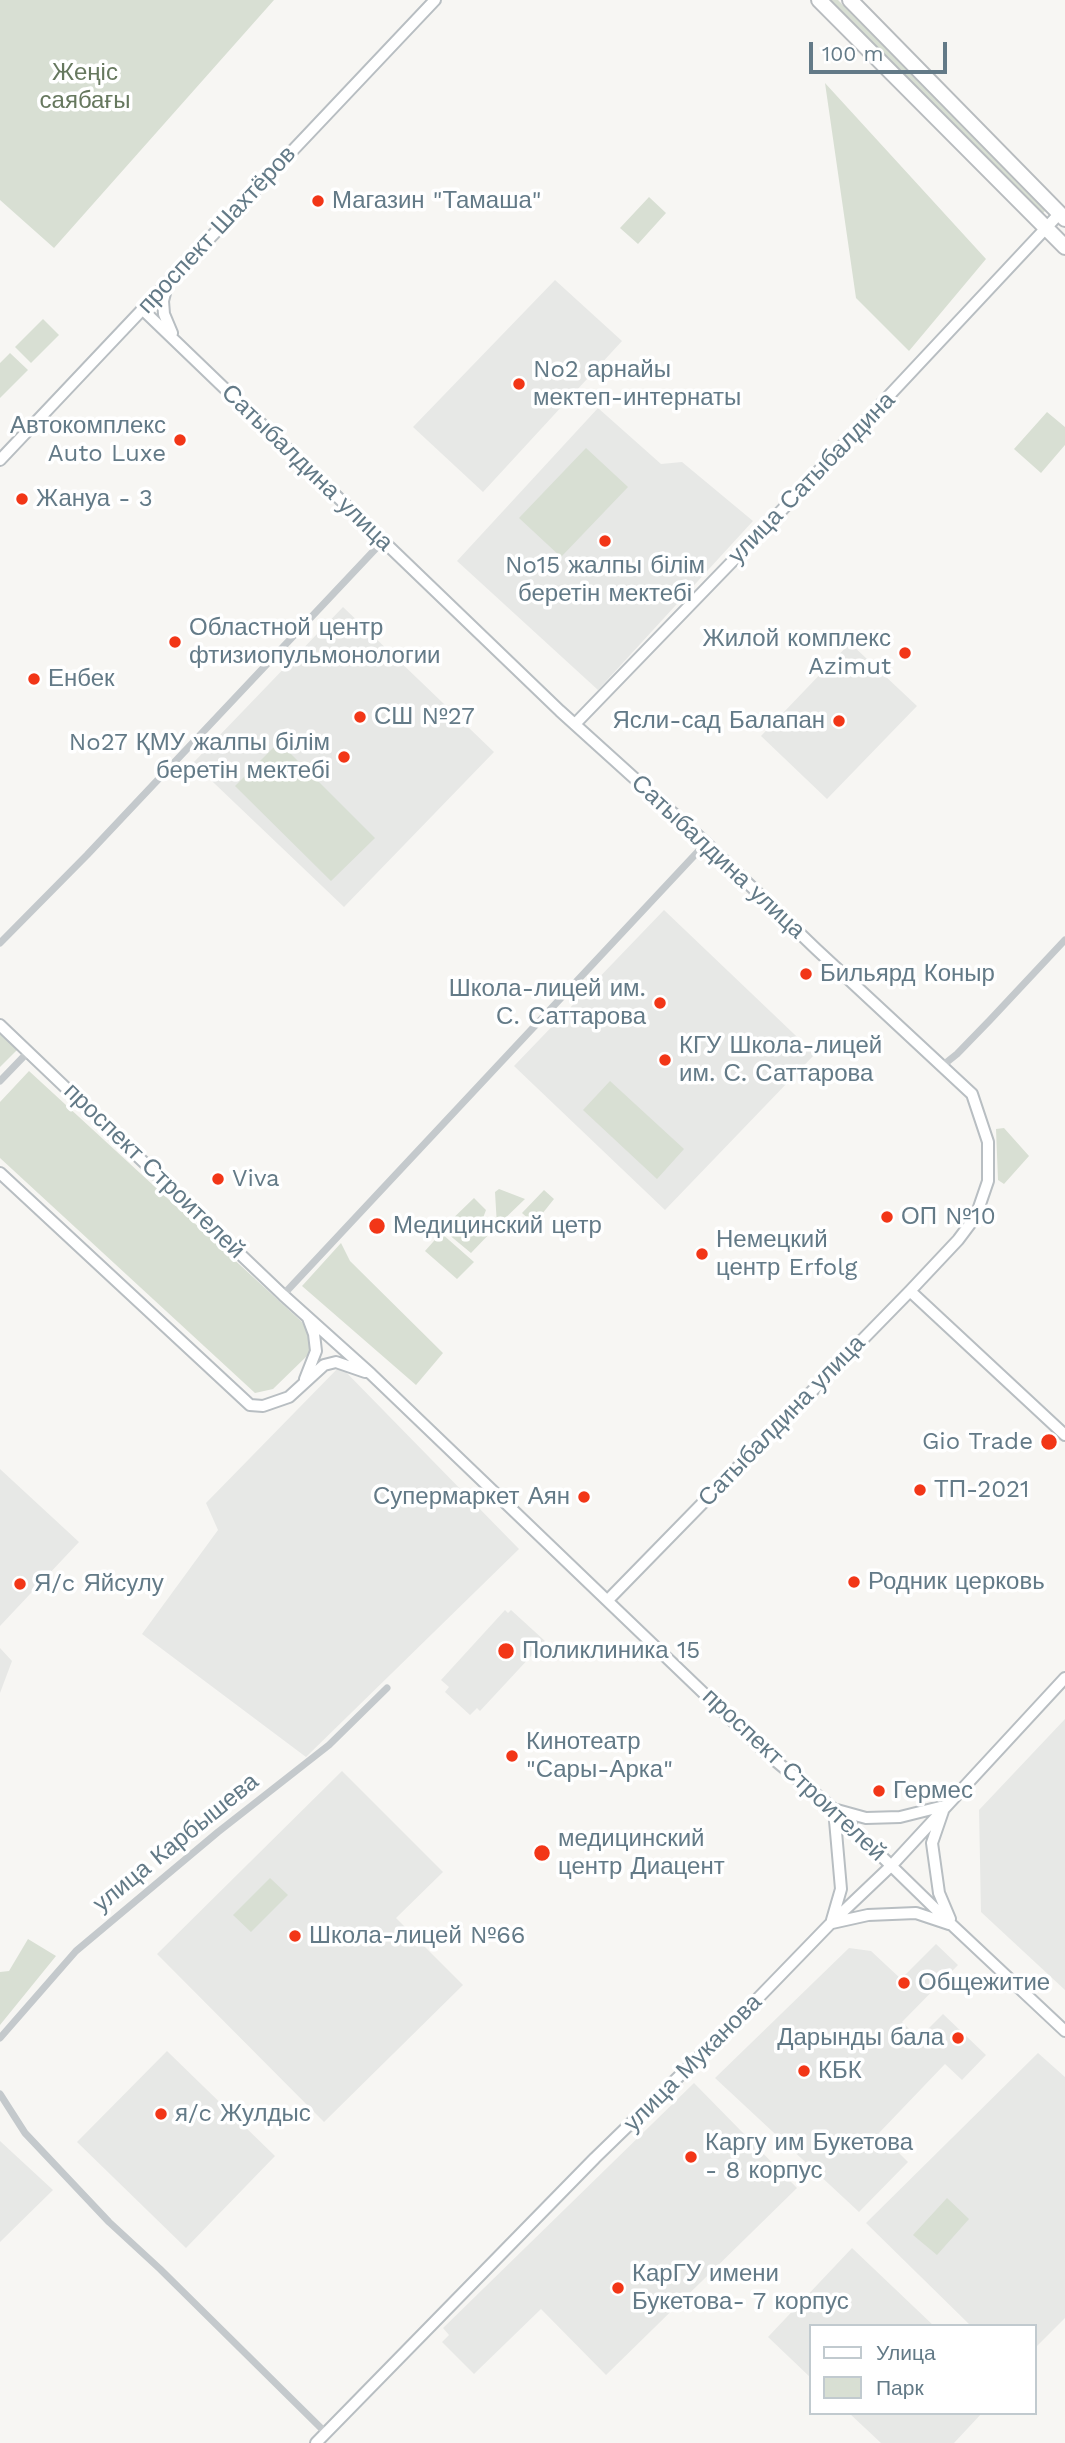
<!DOCTYPE html>
<meta charset="utf-8">
<style>
body{margin:0}
#map{position:relative;width:1065px;height:2443px;overflow:hidden;background:#f7f6f3;font-family:"Work Sans",sans-serif}
canvas{display:block}
.legend{position:absolute;left:809px;top:2324px;width:228px;height:91px;box-sizing:border-box;background:#fff;border:2px solid #c1cacf;margin:0;padding:9px 12px;list-style:none;font-size:21px;color:#637a87}
.legend li{display:flex;align-items:center;gap:14px;height:35px}
.legend b{width:35px;border:2px solid #c1cacf}
.scale{position:absolute;left:809px;top:42px;width:138px;height:32px;box-sizing:border-box;border:4px solid #637a87;border-top:0;padding-left:9px;font-size:21px;line-height:24px;white-space:nowrap;color:#637a87;-webkit-text-stroke:5px #fff;paint-order:stroke}
</style>
<div id="map">
<canvas width="1065" height="2443"></canvas>
<ul class="legend">
<li><b style="height:9px;background:#fff"></b>Улица</li>
<li><b style="height:19px;background:#d8dfd3"></b>Парк</li>
</ul>
<div class="scale">100 m</div>
</div>
<script>
const ctx = document.querySelector('canvas').getContext('2d');
ctx.lineJoin = 'round';
function fill(path, color) {
  ctx.fillStyle = color;
  ctx.fill(path, 'evenodd');
}
function poly(rows) {
  const path = new Path2D();
  for (const r of rows) {
    path.moveTo(r[0], r[1]);
    for (let i = 2; i < r.length; i += 2) path.lineTo(r[i], r[i + 1]);
  }
  return path;
}
function stroke(path, color, width, dash) {
  ctx.strokeStyle = color;
  ctx.lineWidth = width;
  ctx.lineCap = dash ? 'butt' : 'round';
  ctx.setLineDash(dash || []);
  ctx.stroke(path);
}
function drawText(font, color, halo, rows, align = 'center') {
  ctx.font = font + ' "Work Sans",sans-serif';
  ctx.lineWidth = 7;
  ctx.setLineDash([]);
  ctx.textBaseline = 'middle';
  ctx.strokeStyle = halo;
  ctx.fillStyle = color;
  for (const [text, x, y, turn = 0] of rows) {
    ctx.save();
    ctx.translate(x, y);
    ctx.rotate((+turn || 0) * Math.PI / 180);
    ctx.textAlign = isNaN(turn) ? turn : align;
    if (halo) ctx.strokeText(text, 0, 0);
    ctx.fillText(text, 0, 0);
    ctx.restore();
  }
}
fill(poly([
 [555,280,622,341,483,492,413,427],
 [598,408,661,464,682,462,753,521,598,690,457,561],
 [343,607,494,752,344,907,193,763],
 [850,643,917,706,827,799,761,736],
 [664,910,815,1054,665,1210,514,1066],
 [340,1366,519,1549,306,1757,142,1634,218,1530,206,1503],
 [0,1469,79,1542,0,1626],
 [505,1610,508,1613,511,1610,545,1641,480,1711,477,1708,470,1715,445,1692,449,1687,441,1680],
 [0,1648,12,1661,0,1693],
 [1065,1719,1065,1990,981,1912,979,1810],
 [342,1771,443,1872,396,1918,463,1985,324,2122,157,1954],
 [936,1944,958,1965,902,2022,919,2038,943,2014,986,2055,962,2080,945,2064,879,2133,908,2162,859,2212,715,2078,849,1948,871,1951,901,1979],
 [167,2051,275,2156,186,2248,77,2142],
 [1038,2053,1065,2077,1065,2318,1035,2348,1035,2326,971,2326,866,2223],
 [694,2083,797,2188,606,2375,541,2309,474,2374,442,2342,449,2335,443,2328],
 [0,2141,53,2190,0,2242],
 [852,2248,934,2326,811,2326,811,2378,768,2337],
 [849,2413,982,2413,954,2443,881,2443]
]), '#e7e8e6');
fill(poly([
 [0,0,274,0,54,248,0,200],
 [831,0,838,0,1045,211,1041,215],
 [825,83,986,259,909,351,856,298],
 [649,197,666,213,638,244,620,228],
 [43,319,59,335,31,363,15,347],
 [10,353,28,370,0,398,0,363],
 [1047,412,1065,427,1065,445,1041,473,1014,449],
 [586,448,628,487,561,557,519,518],
 [279,742,375,838,331,881,235,786],
 [0,1034,17,1050,0,1067],
 [29,1071,302,1322,310,1338,309,1354,273,1389,255,1393,0,1158,0,1102],
 [610,1081,684,1149,657,1179,583,1110],
 [1004,1128,1029,1156,1004,1184,998,1180,996,1129],
 [499,1189,525,1199,497,1226,495,1192],
 [544,1190,554,1199,534,1224,522,1213],
 [474,1198,486,1210,483,1218,495,1228,471,1253,442,1229],
 [441,1233,474,1262,457,1279,425,1251],
 [341,1243,350,1261,443,1353,416,1385,302,1286],
 [270,1878,288,1895,251,1932,233,1915],
 [28,1939,56,1956,0,2025,0,1972,9,1971],
 [947,2198,969,2219,937,2255,913,2235]
]), '#d8dfd3');
const secondary = poly([
 [167,285,163,301,164,314,172,333],
 [142,309,560,711,706,843,816,949,972,1094,988,1142,988,1181,976,1216,958,1240,910,1291,608,1600],
 [0,460,435,0],
 [575,724,782,510,1060,213],
 [0,1025,283,1295,371,1374,765,1752,830,1806,952,1925,1065,2031],
 [0,1173,250,1405,263,1406,289,1397,324,1365,336,1362,365,1372],
 [910,1291,1065,1435],
 [305,1379,316,1351,314,1334,308,1318],
 [837,1810,866,1818,900,1817,944,1806],
 [943,1811,932,1843,939,1893,950,1919],
 [832,1920,841,1889,834,1809],
 [832,1923,868,1915,916,1913,949,1924],
 [316,2443,595,2158,734,2023,830,1924,892,1865,1065,1678]
]);
const highway = poly([
 [819,0,1065,247],
 [850,0,1065,219]
]);
stroke(secondary, '#b8bec2', 14);
stroke(highway, '#b8bcbf', 18);
stroke(poly([
 [0,943,87,855,382,542],
 [942,1066,957,1054,990,1020,1065,940],
 [0,1081,29,1051],
 [283,1295,706,843],
 [0,2038,76,1951,218,1832,329,1745,387,1688],
 [0,2094,25,2133,109,2222,160,2269,326,2433]
]), '#c4c9cc', 7);
stroke(secondary, '#fff', 10);
stroke(highway, '#fff', 14);
for (const [x, y, r, color] of [
 [318,201,7,"#f23617"],
 [519,384,7,"#f23617"],
 [180,440,7,"#f23617"],
 [22,499,7,"#f23617"],
 [605,541,7,"#f23617"],
 [175,642,7,"#f23617"],
 [905,653,7,"#f23617"],
 [34,679,7,"#f23617"],
 [360,717,7,"#f23617"],
 [839,721,7,"#f23617"],
 [344,757,7,"#f23617"],
 [806,974,7,"#f23617"],
 [660,1003,7,"#f23617"],
 [665,1060,7,"#f23617"],
 [218,1179,7,"#f23617"],
 [887,1217,7,"#f23617"],
 [377,1226,9,"#f23617"],
 [702,1254,7,"#f23617"],
 [1049,1442,9,"#f23617"],
 [920,1490,7,"#f23617"],
 [584,1497,7,"#f23617"],
 [854,1582,7,"#f23617"],
 [20,1584,7,"#f23617"],
 [506,1651,9,"#f23617"],
 [512,1756,7,"#f23617"],
 [879,1791,7,"#f23617"],
 [542,1853,9,"#f23617"],
 [295,1936,7,"#f23617"],
 [904,1983,7,"#f23617"],
 [958,2038,7,"#f23617"],
 [804,2071,7,"#f23617"],
 [161,2114,7,"#f23617"],
 [691,2157,7,"#f23617"],
 [618,2288,7,"#f23617"]
]) {
  const dot = new Path2D();
  dot.arc(x, y, r, 0, 2 * Math.PI);
  ctx.fillStyle = color;
  ctx.fill(dot);
  stroke(dot, '#fff', 2.5);
}
drawText('24px', '#66785e', '#fff', [
 ["Жеңіс",85,73],
 ["саябағы",85,101]
]);
drawText('24px', '#637a87', '#fff', [
 ["Магазин \"Тамаша\"",332,201],
 ["No2 арнайы",533,370],
 ["мектеп-интернаты",533,398],
 ["Автокомплекс",166,426,"right"],
 ["Auto Luxe",166,454,"right"],
 ["Жануа - 3",36,499],
 ["No15 жалпы білім",605,566,"center"],
 ["беретін мектебі",605,594,"center"],
 ["Областной центр",189,628],
 ["фтизиопульмонологии",189,656],
 ["Жилой комплекс",891,639,"right"],
 ["Azimut",891,667,"right"],
 ["Енбек",48,679],
 ["СШ №27",374,717],
 ["Ясли-сад Балапан",825,721,"right"],
 ["No27 ҚМУ жалпы білім",330,743,"right"],
 ["беретін мектебі",330,771,"right"],
 ["Бильярд Коныр",820,974],
 ["Школа-лицей им.",646,989,"right"],
 ["С. Саттарова",646,1017,"right"],
 ["КГУ Школа-лицей",679,1046],
 ["им. С. Саттарова",679,1074],
 ["Viva",232,1179],
 ["ОП №10",901,1217],
 ["Медицинский цетр",393,1226],
 ["Немецкий",716,1240],
 ["центр Erfolg",716,1268],
 ["Gio Trade",1033,1442,"right"],
 ["ТП-2021",934,1490],
 ["Супермаркет Аян",570,1497,"right"],
 ["Родник церковь",868,1582],
 ["Я/c Яйсулу",34,1584],
 ["Поликлиника 15",522,1651],
 ["Кинотеатр",526,1742],
 ["\"Сары-Арка\"",526,1770],
 ["Гермес",893,1791],
 ["медицинский",558,1839],
 ["центр Диацент",558,1867],
 ["Школа-лицей №66",309,1936],
 ["Общежитие",918,1983],
 ["Дарынды бала",944,2038,"right"],
 ["КБК",818,2071],
 ["я/c Жулдыс",175,2114],
 ["Каргу им Букетова",705,2143],
 ["- 8 корпус",705,2171],
 ["КарГУ имени",632,2274],
 ["Букетова- 7 корпус",632,2302]
], 'left');
drawText('24px', '#637a87', '#fff', [
 ["проспект Шахтёров",217,230,-47],
 ["Сатыбалдина улица",307,468,44],
 ["улица Сатыбалдина",812,478,-46],
 ["Сатыбалдина улица",718,857,43],
 ["проспект Строителей",154,1171,44],
 ["Сатыбалдина улица",782,1421,-46],
 ["проспект Строителей",794,1775,43],
 ["улица Карбышева",176,1843,-39],
 ["улица Муканова",693,2063,-45]
]);
</script>
